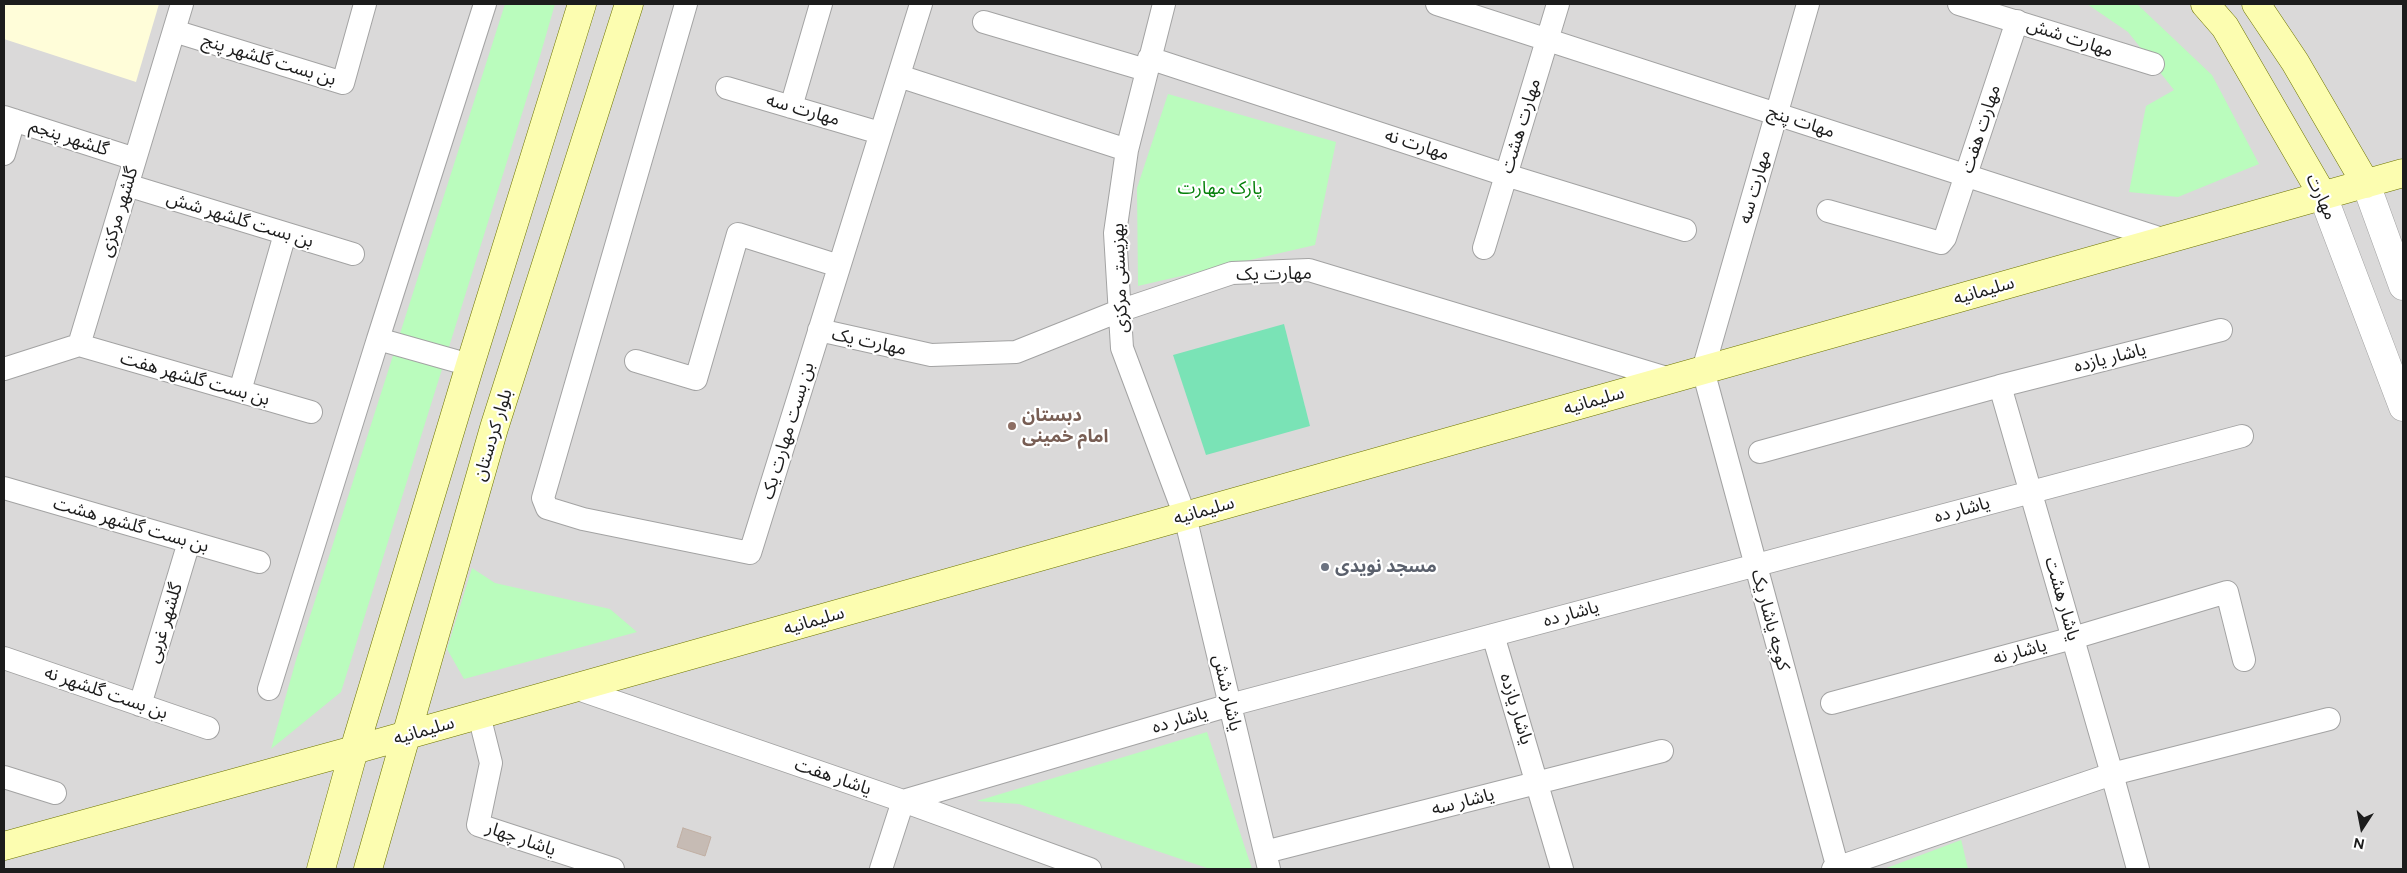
<!DOCTYPE html>
<meta charset="utf-8">
<style>
body{margin:0}
#map{position:relative;width:2407px;height:873px;overflow:hidden;background:#eee9e1;font-family:Figtree,sans-serif}
canvas{display:block}
.frame{position:absolute;inset:0;border:5px solid #1c1c1c;pointer-events:none}
.north{position:absolute;left:2337px;top:803px;width:50px;height:50px;-webkit-text-stroke:4px #fff;paint-order:stroke;rotate:191deg;font-size:14px;font-weight:700;line-height:20px;text-align:center;color:#1c1c1c}
.north::after{content:'';display:block;margin:auto;width:18px;height:22px;background:#1c1c1c;clip-path:polygon(50% 0,100% 100%,50% 72%,0 100%)}
</style>
<div id="map">
<canvas width="2407" height="873"></canvas>
<div class="frame"></div>
<div class="north">N</div>
</div>
<script>
const ctx = document.querySelector('canvas').getContext('2d');
ctx.lineJoin = 'round';
function fill(path, color) {
  ctx.fillStyle = color;
  ctx.fill(path, 'evenodd');
}
function poly(rows) {
  const path = new Path2D();
  for (const r of rows) {
    path.moveTo(r[0], r[1]);
    for (let i = 2; i < r.length; i += 2) path.lineTo(r[i], r[i + 1]);
  }
  return path;
}
function stroke(path, color, width, dash) {
  ctx.strokeStyle = color;
  ctx.lineWidth = width;
  ctx.lineCap = dash ? 'butt' : 'round';
  ctx.setLineDash(dash || []);
  ctx.stroke(path);
}
function drawText(font, color, halo, rows, align = 'center') {
  ctx.font = font + ' Figtree,"Noto Sans Arabic",sans-serif';
  ctx.lineWidth = 4.5;
  ctx.setLineDash([]);
  ctx.textBaseline = 'middle';
  ctx.strokeStyle = halo;
  ctx.fillStyle = color;
  for (const [text, x, y, turn = 0] of rows) {
    ctx.save();
    ctx.translate(x, y);
    ctx.rotate((+turn || 0) * Math.PI / 180);
    ctx.textAlign = isNaN(turn) ? turn : align;
    if (halo) ctx.strokeText(text, 0, 0);
    ctx.fillText(text, 0, 0);
    ctx.restore();
  }
}
fill(poly([
 [4,4,2403,4,2403,869,4,869]
]), '#dad9d9');
fill(poly([
 [4,4,159,4,136,82,4,39]
]), '#fffdd9');
fill(poly([
 [505,4,555,4,540,56,341,692,271,749,296,660],
 [2087,4,2137,4,2212,75,2259,164,2178,197,2129,192,2146,106,2174,90,2128,32],
 [1168,94,1336,142,1315,245,1138,286,1137,188],
 [472,568,495,583,610,609,637,632,464,679,447,649],
 [1207,732,1252,869,1210,869,1019,804,977,801],
 [1961,839,1968,869,1884,869,1961,840]
]), '#bafcbd');
fill(poly([
 [1284,324,1310,426,1206,455,1173,355]
]), '#7ae3b6');
const building = poly([
 [683,828,711,837,705,856,677,847,683,828]
]);
fill(building, '#c6bbb4');
stroke(building, '#c1afa3', 1);
const minor = poly([
 [686,4,543,498,547,508,583,519,750,553,921,4],
 [1164,4,1127,150,1115,233,1122,348,1185,516,1269,869],
 [1437,4,2165,240],
 [1808,4,1703,370,1838,869],
 [1959,4,2153,64],
 [984,22,1146,70],
 [174,31,343,83,365,4],
 [1149,58,1506,175,1685,230],
 [899,76,1127,150],
 [727,88,880,133],
 [791,107,821,4],
 [4,117,135,159],
 [4,154,14,120],
 [127,185,353,254],
 [1828,211,1941,243,1945,238,2017,21],
 [1484,248,1558,4],
 [819,330,931,355,1016,352,1119,311,1232,273,1309,270,1670,379],
 [79,345,311,412],
 [636,361,696,379,738,234,839,266],
 [470,365,378,339,485,4],
 [4,369,79,345,182,4],
 [2000,386,2221,330],
 [240,391,285,234],
 [1760,452,2000,386,2112,774,1833,869],
 [4,488,259,562],
 [1493,635,1562,869],
 [4,658,208,728],
 [575,688,903,801,1090,869],
 [269,689,378,339],
 [1832,703,2073,638,2227,592,2244,660],
 [140,705,189,542],
 [479,715,491,763,478,825,613,869],
 [4,777,55,793],
 [1265,852,1662,751],
 [881,869,903,801,1230,705,2242,436],
 [2138,869,2112,774,2329,719]
]);
const tertiary = poly([
 [2366,184,2403,286],
 [2323,196,2403,407]
]);
const secondary = poly([
 [2205,4,2225,27,2323,196],
 [2256,4,2295,62,2366,184],
 [4,846,354,750,2403,173],
 [321,869,354,750,470,365,582,4],
 [368,869,494,428,629,4]
]);
stroke(minor, '#a3a3a3', 24);
stroke(tertiary, '#a3a3a3', 29);
stroke(secondary, '#6f7600', 29);
stroke(minor, '#fff', 22);
stroke(tertiary, '#fff', 28);
stroke(secondary, '#fcfdb0', 28);
for (const [x, y, r, color] of [
 [1012,426,5,"#8d6e63"],
 [1325,567,5,"#6b7280"]
]) {
  const dot = new Path2D();
  dot.arc(x, y, r, 0, 2 * Math.PI);
  ctx.fillStyle = color;
  ctx.fill(dot);
  stroke(dot, '#fff', 2);
}
drawText('18px', '#1c1c1c', '#fff', [
 ["مهارت شش",2070,38,18],
 ["بن بست گلشهر پنج",269,60,17],
 ["مهارت سه",803,110,16],
 ["مهات پنج",1801,122,18],
 ["مهارت هشت",1521,126,-73],
 ["مهارت هفت",1981,129,-72],
 ["گلشهر پنجم",69,138,18],
 ["مهارت نه",1417,145,18],
 ["مهارت سه",1755,187,-74],
 ["مهارت",2321,197,65],
 ["گلشهر مرکزی",119,212,-73],
 ["بن بست گلشهر شش",240,220,17],
 ["مهارت یک",1274,274,-1],
 ["بهزیستی مرکزی",1120,278,-92],
 ["سلیمانیه",1984,291,-16],
 ["مهارت یک",869,342,12],
 ["یاشار یازده",2110,358,-14],
 ["بن بست گلشهر هفت",195,379,16],
 ["سلیمانیه",1594,401,-16],
 ["بن بست مهارت یک",788,431,-73],
 ["بلوار کردستان",493,435,-73],
 ["یاشار ده",1962,510,-15],
 ["سلیمانیه",1204,511,-16],
 ["بن بست گلشهر هشت",131,525,16],
 ["یاشار هشت",2062,599,74],
 ["یاشار ده",1571,614,-15],
 ["کوچه یاشار یک",1770,620,75],
 ["سلیمانیه",814,621,-16],
 ["گلشهر غربی",165,623,-73],
 ["یاشار نه",2020,652,-15],
 ["بن بست گلشهر نه",106,693,19],
 ["یاشار شش",1227,693,77],
 ["یاشار یازده",1516,709,73],
 ["یاشار ده",1180,720,-16],
 ["سلیمانیه",424,731,-16],
 ["یاشار هفت",833,777,19],
 ["یاشار سه",1463,802,-14],
 ["یاشار چهار",521,839,19]
]);
drawText('18px', '#05800a', '#fff', [
 ["پارک مهارت",1220,189]
]);
drawText('bold 18px', '#785e54', '#fff', [
 ["دبستان",1022,416],
 ["امام خمینی",1022,437]
], 'left');
drawText('bold 18px', '#5b616d', '#fff', [
 ["مسجد نویدی",1335,567]
], 'left');
</script>
